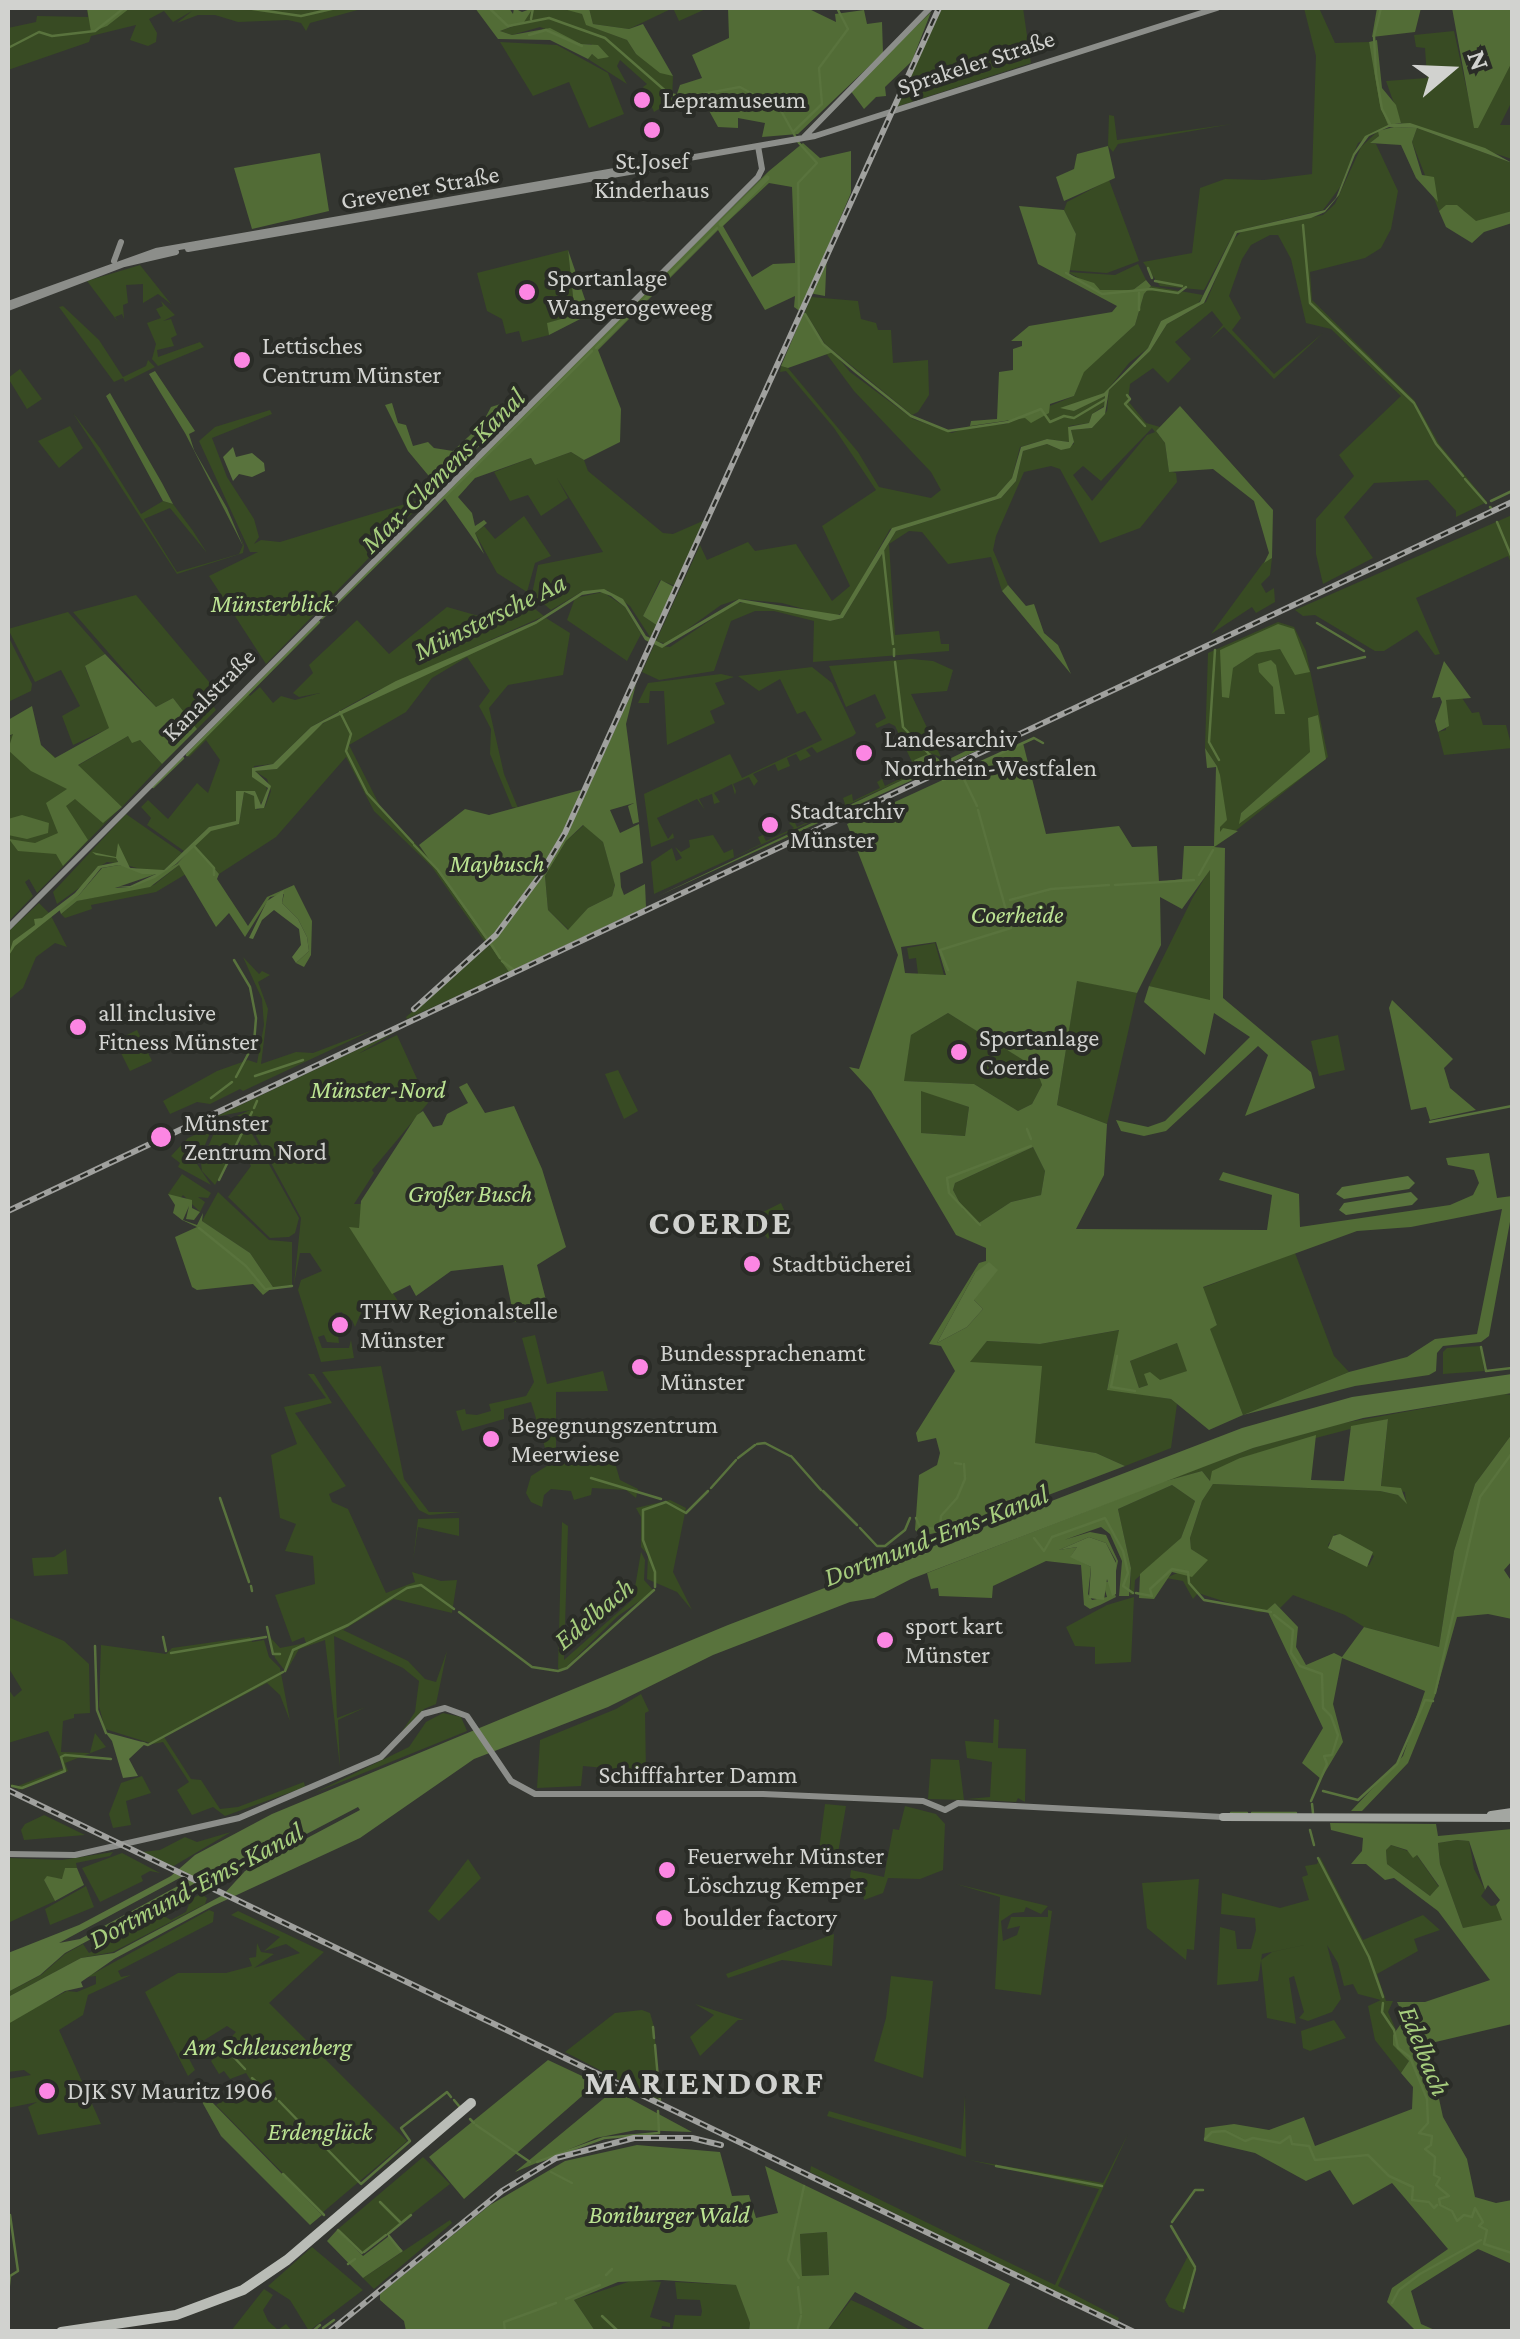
<!DOCTYPE html>
<meta charset="utf-8">
<style>
body{margin:0}
#map{position:relative;width:1520px;height:2339px;overflow:hidden;background:#343631;font-family:"Crimson Pro",serif}
canvas{display:block}
.frame{position:absolute;inset:0;border:10px solid #d1d2cf;pointer-events:none}
.north{position:absolute;left:1400px;top:20px;width:100px;height:100px;-webkit-text-stroke:8px #2a2c27;paint-order:stroke;rotate:71deg;font-size:28px;font-weight:700;line-height:40px;text-align:center;color:#d1d2cf}
.north::after{content:'';display:block;margin:auto;width:35px;height:45px;background:#d1d2cf;clip-path:polygon(50% 0,100% 100%,50% 72%,0 100%)}
</style>
<div id="map">
<canvas width="1520" height="2339"></canvas>
<div class="frame"></div>
<div class="north">N</div>
</div>
<script>
const ctx = document.querySelector('canvas').getContext('2d');
ctx.lineJoin = 'round';
function fill(path, color) {
  ctx.fillStyle = color;
  ctx.fill(path, 'evenodd');
}
function poly(rows) {
  const path = new Path2D();
  for (const r of rows) {
    path.moveTo(r[0], r[1]);
    for (let i = 2; i < r.length; i += 2) path.lineTo(r[i], r[i + 1]);
  }
  return path;
}
function stroke(path, color, width, dash) {
  ctx.strokeStyle = color;
  ctx.lineWidth = width;
  ctx.lineCap = dash ? 'butt' : 'round';
  ctx.setLineDash(dash || []);
  ctx.stroke(path);
}
function drawText(font, color, halo, rows, align = 'center') {
  ctx.font = font + ' "Crimson Pro",serif';
  ctx.lineWidth = 8;
  ctx.setLineDash([]);
  ctx.textBaseline = 'middle';
  ctx.strokeStyle = halo;
  ctx.fillStyle = color;
  for (const [text, x, y, turn = 0] of rows) {
    ctx.save();
    ctx.translate(x, y);
    ctx.rotate((+turn || 0) * Math.PI / 180);
    ctx.textAlign = isNaN(turn) ? turn : align;
    if (halo) ctx.strokeText(text, 0, 0);
    ctx.fillText(text, 0, 0);
    ctx.restore();
  }
}
fill(poly([
 [87,8,365,8,310,23,306,31,301,23,288,20,238,22,215,15,198,15,177,23,192,11,173,22,164,11,149,19,157,33,156,42,148,46,130,40,136,25,91,36,89,42,8,70,8,28,36,22,37,16,88,17],
 [533,8,569,9,582,14,587,25,627,40,636,54,673,76,672,101,654,112,643,87,647,84,620,60,617,66,627,84,588,59,589,54,605,56,591,44,581,44,540,27,512,35,500,31,514,26],
 [589,8,708,8,679,21,673,8,629,29,593,24],
 [941,8,1023,8,1031,63,896,107],
 [1304,8,1319,8,1335,43,1369,42,1388,125,1358,143,1340,187,1323,210,1235,231,1204,290,1160,286,1143,262,1192,253,1200,188,1225,179,1264,180,1312,174,1316,56],
 [1454,31,1475,128,1512,62,1512,101,1500,125,1512,125,1512,159,1401,123,1386,81,1427,78,1425,48,1416,47,1414,35],
 [500,42,557,45,608,73,624,114,589,128,569,82,533,96],
 [1109,115,1114,116,1117,140,1232,124,1118,144,1113,152,1108,146],
 [1417,128,1512,163,1512,211,1476,222,1463,210,1439,211,1412,142],
 [1378,131,1381,134,1371,143,1376,144,1398,191,1391,229,1381,248,1365,258,1310,272,1312,300,1414,400,1439,444,1487,502,1456,517,1456,511,1428,480,1374,483,1344,517,1373,558,1323,584,1316,554,1316,519,1354,476,1339,455,1401,396,1331,329,1306,323,1291,259,1278,235,1270,235,1251,245,1242,259,1229,296,1241,318,1232,330,1274,374,1323,333,1274,379,1224,327,1210,339,1223,325,1212,311,1175,342,1191,359,1168,383,1153,368,1130,384,1128,401,1146,423,1160,427,1156,431,1165,443,1169,471,1176,473,1177,482,1140,528,1100,543,1060,469,1051,466,1024,472,996,536,993,550,1008,585,1002,591,991,557,948,564,922,532,909,531,889,544,895,635,939,631,941,644,949,644,949,651,813,662,814,621,774,611,755,611,731,621,714,671,659,680,642,672,654,645,670,647,736,603,755,602,830,621,843,618,896,531,1001,498,1016,481,1023,451,1047,444,1061,450,1074,444,1071,430,1092,428,1107,411,1109,390,1150,351,1167,324,1206,302,1232,241,1242,231,1323,215,1335,204,1361,147],
 [1152,428,1155,432,1147,435,1092,501,1073,475,1083,466,1101,481],
 [1109,180,1139,261,1107,273,1067,270,1076,234,1064,210,1067,202],
 [568,250,575,315,548,323,549,335,522,342,519,331,506,334,502,319,487,311,477,273],
 [1138,264,1146,280,1133,290,1100,290,1068,272,1115,275],
 [140,265,171,304,158,294,143,303,143,284,126,285,128,303,123,305,124,319,122,314,115,317,118,322,87,281],
 [1151,286,1203,295,1198,304,1161,321,1148,348,1129,363,1105,393,1071,407,1074,411,1105,394,1104,406,1092,414,1089,423,1069,426,1069,442,1047,439,1020,447,1012,478,996,496,890,529,843,613,833,617,782,603,739,599,721,605,667,644,656,641,700,545,707,560,748,542,755,551,796,544,832,601,850,586,822,526,876,490,834,428,786,371,780,372,781,366,788,368,858,452,879,487,931,498,941,490,931,472,854,391,825,352,833,352,850,372,913,419,952,433,970,426,1006,424,1074,396,1083,372,1135,325,1144,294],
 [811,297,858,301,861,319,876,323,878,330,891,330,893,363,928,360,929,395,918,412,912,415,825,344,805,312],
 [161,301,175,315,163,321,171,319,177,335,171,338,174,346,157,350,158,357,200,342,204,347,158,366,152,359,156,344,147,323,161,318,156,309,163,306],
 [63,306,99,340,123,377,146,366,148,360,155,367,125,382,123,378,114,382,59,307],
 [20,369,42,399,27,409,8,378],
 [270,410,272,414,212,438,227,477,254,519,259,537,254,544,261,540,280,542,428,497,266,664,209,576,258,552,250,552,199,441,215,427],
 [73,413,100,448,141,514,163,501,173,504,193,531,207,553,170,508,144,519,177,572,239,554,243,545,239,530,244,546,243,553,177,574],
 [70,426,83,448,59,468,38,441],
 [571,452,584,460,588,471,663,533,673,534,705,520,675,586,660,580,643,616,658,626,652,640,630,606,607,590,583,591,551,610,532,594,538,565,603,552,557,478,568,498,541,516,528,495,510,501,494,472,531,458,535,465],
 [1512,515,1512,565,1508,556,1416,598,1440,654,1435,655,1417,630,1384,651,1375,651,1315,615,1303,616,1295,610],
 [524,516,551,556,535,563,527,592,497,573,475,533,484,526,495,539],
 [1272,558,1270,575,1261,584,1266,593,1274,588,1275,602,1256,613,1252,607,1211,634,1263,563],
 [603,592,625,607,641,634,627,661,567,620,575,598],
 [136,595,210,683,207,697,216,710,197,729,173,698,156,707,73,612],
 [525,601,544,616,370,694,311,727,273,764,254,766,252,777,266,783,267,793,259,806,255,791,236,791,237,821,209,827,184,851,147,825,151,818,141,807,148,800,168,819,197,783,208,793,220,760,206,740,189,757,184,753,246,692,250,696,260,687,273,703,281,696,295,700,320,693,299,697,293,693,313,673,309,665,357,620,389,654,447,607,496,621],
 [68,612,105,654,85,667,110,728,73,745,62,716,80,706,61,670,35,682,8,629],
 [546,618,570,633,563,675,508,685,489,708,504,774,518,808,512,807,490,754,491,729,479,706,490,691,467,657,432,678,406,712,349,745,381,808,437,866,490,940,485,942,432,867,374,811,346,757,276,837,219,874,194,845,213,829,239,824,244,792,254,796,257,810,265,807,271,791,267,779,255,771,277,769,311,731,327,721],
 [1278,622,1294,627,1306,651,1328,757,1214,848,1217,766,1205,748,1208,653],
 [1294,629,1292,664,1280,649,1273,648,1255,653,1233,668,1220,650],
 [1310,733,1325,759,1240,823,1241,813,1311,752],
 [8,636,32,684,31,691,8,702],
 [911,659,933,661,953,670,947,691,911,694,941,757,930,753,914,760,919,772,654,894,651,862,672,848,676,861,682,858,675,847,681,852,690,847,689,840,713,835,724,853,733,849,734,857,761,844,758,837,763,835,766,841,794,828,789,823,794,821,797,827,845,804,843,798,852,794,853,801,880,788,877,782,882,779,885,786,912,773,908,767,913,764,895,726,889,723,877,728,875,724,886,718,875,694,846,707,829,666],
 [812,667,832,683,856,733,853,736,817,753,812,747,806,750,811,756,800,761,796,754,787,758,790,766,778,771,775,764,753,774,758,781,754,786,749,777,733,784,736,791,735,795,732,784,714,793,720,802,714,804,712,794,699,799,705,810,697,799,657,818,668,839,673,833,674,838,651,847,644,794,730,754,742,778,822,740,805,711,797,714,780,679,759,691,738,676],
 [721,674,734,677,715,683,725,704,710,711,715,723,667,745,664,691,650,691,649,703,638,703,648,683],
 [1462,698,1472,713,1479,712,1483,725,1506,725,1512,748,1444,755,1438,732,1446,730,1446,700],
 [20,728,118,810,37,893,29,879,25,882,33,896,8,922,8,738],
 [128,736,139,739,162,764,122,807,77,766],
 [126,814,182,853,164,870,151,872,126,865,118,852,117,863,107,862,94,870,86,883,57,904,53,892],
 [584,825,603,842,615,884,612,896,588,908,569,930,548,910,545,876,566,841],
 [179,865,186,874,156,892,91,905,92,909,65,918,61,914,77,901,154,885],
 [1210,869,1210,1001,1149,986,1192,899],
 [39,903,50,914,67,947,55,943,36,957,23,988,8,1000,8,932],
 [492,943,509,972,407,1019,406,1017],
 [935,943,944,975,918,974,916,958,909,959,907,948],
 [243,957,259,974,262,971,270,975,258,982,268,1009,261,1064,296,1052,313,1053,373,1030,243,1091,240,1089,210,1104,197,1102,170,1114,163,1101,217,1071,248,1060,257,1063,264,1025,262,999],
 [1077,980,1137,993,1107,1124,1057,1105],
 [948,1013,1037,1068,1042,1085,1032,1104,1018,1111,974,1084,903,1081,911,1035],
 [137,1030,152,1061,130,1071,115,1041],
 [397,1031,358,1054,397,1035,428,1103,372,1170,374,1173,354,1204,362,1204,359,1228,350,1228,406,1313,374,1322,374,1315,363,1308,355,1327,352,1320,343,1323,342,1312,335,1313,339,1343,327,1342,324,1335,318,1337,322,1348,349,1348,351,1340,354,1358,321,1362,298,1290,301,1280,322,1271,310,1253,300,1253,294,1284,301,1218,253,1130,244,1123,229,1122,210,1133,197,1164,211,1185,178,1167,180,1163,171,1156,188,1138,250,1110,215,1117],
 [1338,1035,1345,1070,1319,1076,1311,1041],
 [618,1070,638,1111,624,1119,605,1074],
 [921,1090,969,1107,965,1136,921,1133],
 [231,1125,251,1132,299,1218,295,1233,289,1237,270,1238,228,1197,251,1166,239,1141,215,1185,202,1171,201,1163,214,1133],
 [1033,1147,1045,1171,1041,1195,1011,1202,979,1223,963,1209,953,1190,955,1183],
 [182,1174,211,1193,208,1198,198,1197,205,1202,200,1212,183,1195,179,1200,168,1194],
 [218,1192,269,1240,292,1242,292,1285,273,1287,250,1253,202,1221],
 [781,1203,785,1212,768,1239,751,1218],
 [1295,1253,1334,1356,1349,1372,1243,1415,1209,1328,1217,1325,1202,1288],
 [1120,1330,1107,1389,1171,1399,1177,1404,1171,1448,1125,1466,1096,1453,1035,1443,969,1362,987,1341,1040,1344],
 [535,1335,547,1384,603,1371,608,1391,556,1392,556,1448,564,1461,595,1454,613,1456,620,1480,638,1489,636,1498,626,1490,592,1488,591,1495,574,1500,571,1491,551,1489,544,1495,542,1507,531,1502,526,1493,531,1476,550,1464,531,1402,504,1409,504,1419,462,1431,456,1411,465,1409,466,1414,477,1415,491,1411,489,1404,526,1396,534,1382,522,1338],
 [1177,1343,1188,1371,1139,1388,1130,1361],
 [1481,1346,1484,1371,1443,1374,1443,1352,1447,1348],
 [381,1366,404,1479,429,1512,462,1512,429,1515,419,1510,322,1372],
 [308,1374,314,1374,332,1403,295,1413,346,1486,329,1494,332,1502,348,1509,386,1593,415,1582,412,1572,441,1581,457,1580,452,1613,394,1599,343,1630,408,1661,425,1679,436,1682,447,1651,436,1704,424,1709,395,1742,415,1712,419,1681,403,1668,334,1636,337,1718,366,1707,338,1720,340,1767,325,1640,299,1649,286,1672,275,1658,269,1636,280,1648,306,1643,304,1637,292,1642,275,1595,315,1584,313,1556,285,1551,296,1524,280,1518,271,1455,297,1444,284,1407,326,1398],
 [1504,1394,1512,1395,1512,1434,1475,1484,1454,1551,1439,1647,1364,1627,1345,1615,1293,1595,1280,1608,1275,1603,1268,1612,1257,1612,1198,1593,1193,1599,1183,1581,1166,1578,1207,1560,1191,1549,1190,1538,1202,1501,1213,1484,1380,1491,1398,1495,1406,1503,1405,1492,1381,1487,1388,1419,1240,1458,1211,1482,1202,1471,1162,1482,1253,1448,1332,1425],
 [1335,1534,1374,1556,1369,1565,1331,1550,1328,1545],
 [1172,1485,1195,1501,1181,1538,1135,1580,1134,1594,1130,1595,1131,1568,1118,1509],
 [670,1500,686,1508,673,1572,692,1610,677,1592,647,1579,648,1555,641,1547,641,1517,636,1508],
 [459,1518,459,1536,418,1527,413,1561,418,1519],
 [562,1522,568,1526,564,1660,633,1599,641,1552,645,1560,644,1580,654,1591,618,1616,561,1672,558,1668],
 [66,1549,68,1574,34,1576,32,1558,54,1557],
 [1134,1597,1131,1662,1095,1664,1095,1647,1075,1646,1066,1627,1107,1605],
 [8,1617,64,1641,89,1664,90,1713,74,1714,74,1718,63,1721,61,1752,90,1753,95,1733,106,1747,65,1763,68,1771,19,1790,10,1784,18,1786,64,1768,48,1731,8,1743,8,1689,14,1697,22,1690,8,1667],
 [250,1637,252,1642,264,1640,269,1657,280,1668,290,1721,280,1695,267,1683,164,1737,191,1779,201,1780,220,1809,238,1807,304,1782,305,1787,225,1816,213,1807,192,1815,177,1790,189,1782,163,1742,153,1744,105,1729,99,1706,101,1645,166,1654,172,1648],
 [641,1694,649,1711,645,1713,646,1772,583,1766,581,1786,537,1788,540,1740,616,1709],
 [443,1713,461,1717,467,1731,314,1793,409,1747,426,1722],
 [994,1719,999,1720,998,1748,1026,1749,1025,1802,1018,1798,1016,1802,967,1799,990,1797,992,1762,967,1758,965,1741,993,1743],
 [931,1759,959,1760,964,1800,928,1799],
 [142,1776,151,1793,126,1801,131,1825,113,1828,109,1814,121,1783],
 [825,1804,846,1806,837,1859,818,1857],
 [905,1806,936,1814,945,1824,943,1870,920,1879,888,1878,883,1893,864,1900,862,1887,850,1877,851,1870,884,1877,893,1829,899,1830],
 [44,1815,85,1835,24,1840,21,1830,25,1824],
 [231,1832,172,1867,142,1852,160,1850,185,1837,197,1842],
 [1457,1840,1469,1841,1474,1869,1485,1890,1481,1896,1491,1906,1496,1905,1503,1921,1463,1928,1440,1864,1438,1843],
 [1391,1845,1416,1854,1439,1887,1430,1896,1387,1864,1386,1850],
 [113,1852,110,1856,76,1863,77,1868,65,1868,63,1879,47,1877,44,1880,55,1901,10,1922,8,1858,62,1860],
 [122,1853,160,1873,150,1871,141,1876,143,1881,100,1902,82,1868],
 [1320,1857,1363,1940,1423,1915,1440,1930,1414,1939,1418,1951,1377,1974,1386,2001,1393,2001,1388,2012,1396,2030,1393,2035,1409,2061,1401,2073,1375,2040,1368,2006,1381,2000,1358,1994,1353,1984,1344,1986,1338,1963,1327,1945,1341,1999,1332,2012,1308,2021,1299,2018,1304,2012,1294,1976,1289,1978,1296,2024,1267,2018,1261,1960,1272,1952,1314,1943,1262,1954,1258,1981,1217,1985,1220,1927,1235,1931,1237,1949,1251,1949,1256,1930,1255,1918,1221,1914,1222,1893,1280,1908,1309,1900,1302,1877,1308,1875,1305,1866,1317,1864],
 [468,1859,481,1878,439,1921,428,1911],
 [1199,1879,1194,1950,1187,1949,1186,1960,1147,1928,1142,1883],
 [956,1884,1048,1906,1041,1914,1026,1907,1024,1912,1013,1913,1001,1921,1003,1941,1017,1935,1020,1926,1007,1929,1011,1917,1048,1917,1048,1910,1052,1911,1041,1995,995,1989,1000,1897],
 [86,1886,94,1907,50,1925,45,1909],
 [201,1894,207,1898,205,1904,113,1952,81,1958,8,1997,8,1992,41,1975,65,1954,83,1944,89,1953,102,1946,103,1937,153,1910,171,1920,186,1912,191,1899],
 [209,1910,214,1912,213,1922,118,1971,121,1977,131,1975,88,1995,83,2015,59,2030,101,2124,38,2135,28,2107,37,2102,8,2108,8,2079,31,2075,24,2070,8,2072,8,2024,13,2019,67,1991,77,1992,96,1984,96,1976,87,1977],
 [238,1911,324,1952,269,2003,407,2141,322,2213,216,2105,233,2094,239,2102,257,2090,246,2073,230,2079,224,2071,219,2074,211,2061,223,2049,241,2065,223,2046,236,2032,227,2026,198,2044,187,2055,195,2070,188,2076,145,1992,178,1973,226,1973,252,1966,249,1958,256,1957,257,1943,261,1952,274,1954,254,1968,300,1953,286,1944,264,1951,280,1937,231,1915],
 [834,1934,832,1966,782,1960,728,1978,726,1974],
 [891,1976,933,1981,923,2078,874,2061,886,2018],
 [695,2004,744,2020,738,2020,700,2056,690,2037,714,2015],
 [642,2010,650,2013,654,2027,660,2101,565,2052,615,2013],
 [1334,2020,1346,2038,1310,2051,1303,2048,1301,2031],
 [965,2096,966,2157,827,2116,829,2111,961,2149],
 [1128,2134,1058,2286,1119,2318,1117,2322,810,2172,811,2166,1055,2285,1099,2189,969,2160,1103,2183],
 [423,2157,450,2184,362,2253,338,2229],
 [450,2220,452,2223,374,2289,363,2278],
 [827,2232,829,2275,802,2276,800,2234],
 [312,2247,363,2290,309,2331,290,2300,268,2286],
 [1188,2256,1196,2269,1184,2313,1169,2307,1165,2300],
 [634,2280,661,2282,650,2317,670,2323,670,2327,662,2326,661,2331,595,2331,574,2300],
 [675,2282,737,2285,750,2323,749,2331,672,2332,675,2315,701,2316,702,2311,700,2300,677,2299],
 [264,2289,273,2295,263,2310,268,2321,278,2330,286,2324,292,2331,231,2331],
 [851,2300,871,2309,912,2331,827,2331]
]), '#384b23');
fill(poly([
 [87,8,130,8,107,26,91,32],
 [475,8,509,8,513,14,514,8,522,12,533,8,524,22,500,31,512,35,550,28,581,44,598,45,609,57,598,59,592,54,588,59,550,40,498,39],
 [560,8,589,8,593,24,629,29,643,24,673,76,660,73,636,54,627,40,586,25,582,14],
 [728,8,807,8,836,22,835,14,864,10,867,24,882,22,883,53,798,134,762,137,765,123,738,118,738,128,718,127,707,107,672,108,680,85,702,78,692,55,729,38],
 [1377,8,1421,8,1415,32,1372,37],
 [1452,8,1512,8,1512,62,1478,128,1474,128],
 [931,12,912,61,885,87,886,96,876,97,864,109,850,90],
 [1377,40,1382,88,1396,105,1401,123,1388,125,1380,105,1369,42],
 [1394,127,1417,128,1412,142,1422,175,1434,177,1438,202,1416,178,1401,145,1370,143,1379,136,1378,131],
 [803,143,820,158,851,151,851,193,827,249,825,296,809,293,801,312,794,307,795,296,765,310,718,230,598,350,621,409,620,442,584,460,571,452,535,465,531,458,475,478,458,497,472,513,475,526,484,520,487,523,475,533,484,554,441,493,769,171],
 [769,183,792,187,795,263,773,264,752,277,723,226],
 [1108,146,1115,178,1064,201,1056,177,1074,169,1077,154],
 [320,153,329,211,252,229,234,168],
 [1446,205,1457,205,1476,221,1512,211,1512,223,1484,232,1472,243,1446,227,1439,211],
 [1019,206,1064,210,1076,234,1069,275,1094,283,1100,290,1133,290,1146,280,1151,286,1144,294,1135,325,1084,372,1074,396,1050,404,1049,413,1031,423,1025,418,970,426,971,421,997,419,999,372,1013,370,1013,349,1022,346,1022,341,1011,341,1029,326,1112,312,1117,306,1038,264],
 [568,250,590,314,549,335,547,323,575,315],
 [804,312,823,344,833,352,788,368,781,366],
 [155,371,195,431,189,434,194,450,227,508,243,546,185,433,149,374],
 [110,393,162,483,173,504,163,501,106,396],
 [513,400,516,410,438,487,408,451,385,405,392,403,398,423,406,425,413,446,428,442,434,448,453,451,482,424,491,407],
 [1180,406,1273,510,1272,558,1264,563,1269,553,1254,501,1213,469,1169,472,1165,443,1156,431],
 [661,580,676,588,658,626,643,616],
 [1008,585,1026,606,1034,604,1044,633,1058,645,1071,674,1002,591],
 [1278,624,1294,629,1310,672,1295,675,1280,649,1256,653,1233,668,1229,698,1222,697,1220,650],
 [105,654,156,707,173,698,197,729,162,764,140,740,132,743,128,736,78,765,122,807,103,823,75,799,66,806,88,840,63,866,56,854,18,851,9,839,35,843,58,833,46,803,67,789,31,771,8,750,13,734,8,736,8,720,32,706,41,745,55,758,109,728,85,666],
 [1271,660,1276,665,1285,714,1275,714,1273,687,1259,672,1258,664],
 [1444,661,1471,698,1446,700,1449,726,1438,732,1435,721,1442,702,1440,697,1432,698],
 [636,684,626,724,639,822,633,824,628,806,634,803,610,810,620,833,639,824,643,863,620,873,621,887,624,895,645,884,646,907,509,972,419,845,465,809,489,815,588,788],
 [583,825,603,842,615,885,612,896,588,908,568,930,548,910,545,876,566,841],
 [1318,715,1326,759,1239,824,1241,813,1310,752,1308,718],
 [981,736,998,741,656,897,919,772,914,760,930,753,943,762,978,745],
 [1023,743,1046,834,1119,826,1132,847,1157,846,1159,882,1182,879,1184,846,1214,846,1216,767,1207,768,1205,748,1217,766,1220,775,1227,820,1220,827,1220,832,1223,828,1238,831,1214,847,1225,848,1223,998,1311,1072,1315,1088,1245,1116,1268,1055,1258,1046,1166,1131,1144,1136,1121,1131,1116,1120,1148,1127,1165,1121,1250,1037,1214,1013,1205,1055,1144,1002,1149,986,1210,1000,1210,870,1182,909,1160,897,1161,945,1137,993,1077,981,1057,1105,1107,1124,1104,1175,1076,1229,1267,1230,1272,1195,1219,1180,1223,1172,1299,1194,1300,1227,1450,1205,1473,1195,1479,1183,1474,1170,1448,1165,1446,1158,1489,1153,1497,1198,1512,1196,1512,1211,1489,1336,1481,1342,1443,1346,1437,1353,1436,1371,1429,1375,1355,1386,1243,1415,1209,1430,1171,1399,1107,1390,1119,1330,1040,1344,987,1341,970,1362,1042,1366,1035,1443,1096,1453,1125,1466,969,1525,922,1536,915,1530,919,1475,937,1465,940,1453,936,1438,918,1442,916,1433,955,1371,941,1346,929,1344,979,1263,986,1261,986,1248,956,1235,871,1091,849,1067,859,1069,898,955,847,824],
 [936,942,946,975,905,973,901,947],
 [948,1013,1036,1068,1042,1085,1032,1104,1018,1111,974,1084,904,1081,911,1035],
 [921,1091,969,1107,965,1136,921,1133],
 [1033,1147,1045,1171,1041,1195,1011,1202,979,1223,963,1209,953,1190,955,1183],
 [1502,1209,1477,1334,1435,1339,1407,1357,1349,1372,1243,1415,1210,1329,1217,1325,1203,1287,1357,1231,1411,1227],
 [975,1273,974,1300,983,1309,967,1327,937,1343],
 [1177,1343,1187,1371,1160,1380,1150,1372,1144,1374,1148,1385,1139,1388,1130,1361],
 [22,815,49,823,48,833,27,839,8,835,8,819],
 [194,845,219,874,217,879,248,926,267,897,294,885,312,921,311,955,304,967,296,963,309,951,307,937,298,919,282,903,284,894,270,897,245,937,229,913,216,927,179,865,150,887,77,901,61,914,59,909,79,895,102,868,119,865,156,874,115,888,130,888,177,864],
 [1392,1000,1453,1059,1444,1068,1450,1088,1476,1110,1430,1120,1426,1107,1411,1110,1389,1008],
 [467,1083,485,1113,514,1106,542,1169,566,1247,537,1265,547,1304,515,1322,503,1265,451,1271,416,1296,410,1285,392,1294,349,1227,359,1228,361,1201,417,1115,423,1111,433,1127,442,1125,447,1114,468,1103,459,1087],
 [168,1194,192,1200,192,1208,200,1212,194,1220,186,1219,189,1206,183,1220,197,1225,203,1213,202,1221,250,1253,273,1287,263,1295,253,1284,197,1290,192,1287,175,1237,197,1227,182,1220,173,1213,175,1205],
 [1388,1419,1381,1486,1401,1488,1407,1504,1398,1495,1380,1491,1213,1484,1202,1501,1190,1538,1191,1549,1208,1560,1192,1577,1172,1572,1154,1599,1139,1598,1140,1574,1181,1538,1195,1501,1172,1485,1118,1509,1131,1568,1129,1596,1119,1596,1122,1561,1110,1534,1101,1527,1064,1540,1090,1532,1106,1535,1118,1561,1113,1586,1116,1561,1106,1543,1089,1537,1059,1550,1077,1547,1071,1556,1091,1567,1088,1594,1092,1600,1107,1597,1103,1583,1110,1581,1116,1597,1100,1605,1090,1609,1084,1605,1081,1565,1046,1561,993,1586,992,1598,939,1596,938,1588,931,1589,927,1573,1162,1482,1202,1471,1210,1481,1212,1471,1240,1458,1316,1435,1311,1480,1344,1481,1351,1426],
 [1512,1434,1512,1561,1504,1570,1512,1582,1512,1619,1488,1614,1457,1617,1435,1696,1408,1763,1362,1811,1351,1811,1403,1756,1425,1691,1342,1658,1333,1704,1343,1742,1321,1779,1302,1763,1323,1728,1267,1610,1275,1603,1298,1627,1296,1647,1306,1665,1334,1653,1342,1657,1364,1627,1439,1647,1454,1551,1475,1484],
 [1330,1823,1436,1824,1438,1836,1512,1829,1512,2024,1427,2044,1443,2117,1467,2159,1475,2197,1496,2203,1512,2200,1512,2264,1478,2249,1411,2291,1421,2324,1437,2331,1416,2331,1387,2302,1392,2288,1448,2249,1392,2183,1353,2205,1330,2170,1306,2181,1255,2153,1204,2141,1205,2128,1234,2124,1269,2130,1304,2117,1315,2146,1412,2109,1413,2087,1401,2073,1409,2061,1393,2045,1393,2035,1405,2018,1397,2002,1425,2002,1490,1980,1438,1911,1394,1878,1385,1880,1366,1864,1351,1864,1362,1851,1363,1838,1331,1830],
 [1457,1840,1469,1841,1485,1890,1488,1885,1500,1900,1496,1905,1502,1920,1463,1928,1440,1864,1438,1843],
 [1391,1845,1407,1850,1413,1858,1417,1855,1439,1886,1430,1896,1387,1864,1386,1850],
 [65,1868,77,1868,84,1885,55,1901,44,1880,47,1876,62,1879],
 [548,2060,597,2083,464,2199,429,2157],
 [614,2090,692,2132,636,2130,596,2138,515,2172],
 [201,2100,210,2100,322,2215,310,2225,221,2136],
 [637,2145,720,2152,732,2196,749,2195,756,2218,778,2213,765,2166,1010,2284,986,2332,928,2331,855,2292,827,2331,749,2331,750,2323,736,2285,662,2280,618,2282,574,2300,595,2331,406,2331,404,2321,380,2300,380,2294,490,2205,565,2161],
 [827,2232,829,2275,802,2276,800,2234],
 [337,2230,363,2256,389,2236,403,2251,363,2278,327,2241]
]), '#526c36');
fill(poly([
 [1410,123,1485,148,1512,163,1417,128,1389,127,1369,136,1355,155,1339,195,1325,212,1311,218,1237,233,1204,303,1167,324,1150,351,1109,390,1105,414,1092,428,1071,430,1074,442,1070,448,1061,450,1047,444,1023,451,1016,481,1001,498,896,531,843,618,830,621,740,602,662,648,645,640,625,607,611,596,600,592,582,595,536,624,323,723,277,769,255,771,271,786,264,808,255,809,254,796,244,792,239,824,211,831,176,864,155,878,130,888,114,887,130,886,156,874,142,874,119,865,101,868,79,895,15,946,8,957,13,941,35,925,34,919,42,918,75,893,98,866,118,862,116,858,96,855,92,852,116,857,118,843,130,868,164,870,209,827,236,821,236,791,255,791,261,805,268,788,252,777,252,768,273,764,311,727,396,681,536,621,583,591,604,589,623,599,646,636,663,644,739,599,840,615,892,528,996,496,1012,478,1021,447,1047,439,1069,442,1068,427,1089,423,1092,414,1104,407,1105,396,1074,411,1060,408,1104,393,1148,348,1161,321,1200,302,1235,231,1325,210,1336,198,1353,154,1365,136,1390,124],
 [233,447,236,457,252,453,264,463,265,471,252,477,239,474,233,481,223,457],
 [284,890,282,903,298,919,307,937,309,951,296,963,292,957,301,945,299,929,274,910,262,920,253,939,249,938,267,901],
 [1408,1176,1415,1183,1409,1189,1344,1199,1336,1194,1342,1187],
 [1411,1192,1418,1199,1412,1205,1346,1215,1339,1210,1344,1203],
 [989,1262,998,1270,974,1300,983,1309,967,1327,937,1343,975,1273],
 [1512,1374,1512,1393,1363,1418,1253,1448,911,1579,874,1598,850,1602,713,1655,608,1707,474,1759,360,1838,213,1906,114,1959,81,1982,83,1987,65,1991,8,2024,8,1997,81,1958,114,1953,223,1895,245,1871,360,1810,358,1807,236,1871,203,1879,65,1953,40,1975,8,1992,8,1953,79,1925,171,1876,195,1855,272,1814,728,1625,1242,1428,1352,1397],
 [189,1873,178,1886,80,1939,59,1943],
 [1340,1534,1373,1552,1367,1567,1328,1548,1333,1536],
 [1089,1537,1106,1543,1116,1563,1116,1594,1112,1596,1107,1579,1104,1600,1089,1598,1091,1567,1070,1557,1077,1547,1059,1550],
 [105,1732,146,1743,129,1759,138,1776,123,1778,112,1741]
]), '#59733d');
stroke(poly([
 [246,8,301,16,336,8],
 [489,8,508,26,549,18,605,38,669,94,686,97,740,87,780,109,799,143,817,163,798,183,799,309],
 [1381,8,1374,36,1376,74,1382,109,1391,126],
 [531,19,533,8],
 [529,35,546,30,582,46],
 [8,48,39,32,52,36,95,31,124,8],
 [793,132,822,104,819,68,848,29,837,8],
 [1303,225,1310,303,1414,403,1436,444,1463,476],
 [1148,268,1152,278],
 [1066,273,1102,294,1151,289,1178,293,1186,287],
 [1155,281,1182,286],
 [1139,293,1139,310],
 [805,314,823,344,856,372,911,416,948,431,1008,422,1041,409,1050,422,1064,416,1074,418,1106,399],
 [596,348,717,228],
 [1127,395,1130,399,1125,404,1145,426],
 [1465,479,1486,503],
 [1491,501,1512,491],
 [1490,507,1491,508],
 [1497,522,1512,558],
 [883,551,893,644],
 [322,618,592,351],
 [1317,623,1364,651],
 [894,649,894,656],
 [1215,650,1209,742,1219,760],
 [895,662,903,727,931,756,938,771],
 [1318,668,1365,657],
 [340,712,351,734,346,751,367,793,413,843],
 [187,755,319,622],
 [966,769,1034,738,1043,743],
 [940,775,941,778],
 [943,780,961,773,977,806],
 [153,787,183,758],
 [414,845,438,870,488,940],
 [194,846,214,868,214,875],
 [1199,875,1213,850],
 [1115,885,1194,880],
 [1010,900,1051,889,1109,885],
 [491,944,500,958],
 [234,960,250,987,256,1018,254,1043,236,1077],
 [502,961,514,970],
 [948,970,940,950,1011,928,978,810],
 [255,1076,303,1060],
 [211,1098,232,1082],
 [254,1108,257,1101],
 [248,1120,252,1112],
 [1430,1122,1512,1106],
 [1027,1129,1031,1139],
 [219,1180,243,1131],
 [980,1225,949,1193,947,1178,1031,1146],
 [199,1228,246,1266,265,1289],
 [267,1289,292,1286],
 [1481,1347,1486,1371,1512,1368],
 [1117,1356,1111,1387,1135,1391],
 [757,1444,765,1443,790,1456],
 [791,1456,821,1490],
 [738,1458,755,1445],
 [955,1463,961,1464],
 [591,1478,661,1499],
 [711,1488,736,1460],
 [823,1491,857,1525],
 [220,1498,249,1582],
 [993,1515,1019,1506],
 [916,1518,920,1527,935,1529,991,1515],
 [940,1527,941,1516,957,1498,965,1479,964,1464],
 [860,1528,877,1546,885,1546,905,1530,910,1518],
 [1034,1538,1044,1551,1052,1537,1105,1518,1123,1551,1128,1573,1123,1586,1133,1593],
 [251,1586,252,1591],
 [655,1587,655,1572,643,1540,643,1510,666,1502,686,1513,708,1491],
 [1136,1593,1152,1596,1150,1589,1172,1569,1188,1572,1189,1583,1204,1600,1271,1612],
 [459,1612,532,1667,558,1671,567,1668,654,1590],
 [1274,1615,1293,1630,1291,1653,1300,1666,1322,1674,1323,1708,1331,1716,1338,1735,1332,1755,1324,1756,1327,1764,1311,1801],
 [267,1627,273,1654,280,1654],
 [163,1637,166,1651],
 [95,1646,97,1710,106,1733],
 [171,1653,266,1637],
 [285,1671,293,1650,348,1625,407,1588,421,1585,454,1609],
 [1435,1693,1480,1497,1512,1453],
 [142,1743,148,1745,283,1672],
 [12,1786,22,1788,65,1771,61,1757,65,1755,111,1759],
 [1323,1791,1358,1800,1397,1764,1425,1700,1433,1701],
 [1312,1804,1313,1813],
 [1231,1813,1247,1813],
 [1252,1813,1296,1813],
 [1310,1830,1314,1845],
 [1318,1858,1369,1957,1383,1997],
 [1383,2003,1382,2012,1394,2030,1398,2048,1410,2057,1427,2099,1428,2123,1419,2133,1432,2136,1431,2145,1425,2149,1435,2157,1434,2175,1440,2178,1436,2185,1449,2196,1439,2199,1440,2204],
 [653,2027,654,2038],
 [655,2045,660,2101],
 [228,2051,245,2069],
 [252,2078,276,2099],
 [454,2100,459,2106],
 [279,2101,313,2136],
 [470,2119,474,2123],
 [476,2125,530,2162],
 [1205,2139,1212,2132,1225,2131,1245,2141,1253,2138,1280,2143,1290,2136,1292,2144,1309,2146,1315,2160,1368,2155,1389,2176,1413,2187,1412,2200,1429,2202,1434,2208,1437,2205],
 [324,2146,361,2184,410,2141,401,2128,447,2092,451,2097],
 [537,2162,604,2138,659,2133,658,2111],
 [996,2166,1102,2186],
 [551,2172,572,2183],
 [283,2174,324,2215],
 [380,2202,400,2222],
 [1440,2205,1452,2211,1457,2221,1464,2215,1472,2217,1475,2208,1483,2222,1479,2226,1487,2230,1484,2244,1512,2253],
 [1172,2222,1195,2190,1203,2190],
 [1171,2226,1195,2267],
 [338,2230,362,2253],
 [388,2234,411,2215],
 [389,2236,401,2251],
 [364,2252,386,2235],
 [348,2264,355,2259],
 [606,2275,612,2269],
 [799,2278,788,2260,804,2186],
 [798,2287,801,2313],
 [8,2293,10,2276,18,2271,10,2215],
 [566,2299,600,2285],
 [1392,2303,1399,2290,1420,2274,1481,2240],
 [1184,2308,1195,2269],
 [602,2316,619,2332],
 [323,2328,334,2320],
 [312,2332,320,2325],
 [505,2332,504,2322,556,2303],
 [797,2332,801,2316]
]), '#59733d', 2.5);
stroke(poly([
 [721,224,767,178]
]), '#59733d', 5);
stroke(poly([
 [803,138,930,8],
 [188,249,658,167],
 [114,261,121,242],
 [8,304,156,251,815,136,1217,8],
 [8,308,124,264,176,252],
 [8,928,758,177,762,169,758,146],
 [8,1854,75,1855,239,1818,381,1757,423,1714,445,1708,467,1716,511,1781,535,1794,763,1794,923,1801,945,1810,958,1803,1223,1817]
]), '#8c8e8a', 6);
stroke(poly([
 [1491,1815,1512,1812],
 [1223,1817,1512,1818]
]), '#a3a6a1', 8);
stroke(poly([
 [61,2332,176,2315,243,2290,287,2260,471,2103]
]), '#b9bcb6', 10);
const rail = poly([
 [414,1009,496,935,539,877,565,833,939,8],
 [8,1211,1512,502],
 [8,1790,1134,2332],
 [329,2332,502,2191,556,2158,634,2138,692,2138,721,2145]
]);
stroke(rail, '#a0a19e', 6);
stroke(rail, '#2a2c27', 2.5, [8]);
for (const [x, y, r, color] of [
 [642,100,10,"#fc86e3"],
 [652,130,10,"#fc86e3"],
 [527,292,10,"#fc86e3"],
 [242,360,10,"#fc86e3"],
 [864,753,10,"#fc86e3"],
 [770,825,10,"#fc86e3"],
 [78,1027,10,"#fc86e3"],
 [959,1052,10,"#fc86e3"],
 [161,1137,12,"#fc86e3"],
 [752,1264,10,"#fc86e3"],
 [340,1325,10,"#fc86e3"],
 [640,1367,10,"#fc86e3"],
 [491,1439,10,"#fc86e3"],
 [885,1640,10,"#fc86e3"],
 [667,1870,10,"#fc86e3"],
 [664,1918,10,"#fc86e3"],
 [47,2091,10,"#fc86e3"]
]) {
  const dot = new Path2D();
  dot.arc(x, y, r, 0, 2 * Math.PI);
  ctx.fillStyle = color;
  ctx.fill(dot);
  stroke(dot, '#2a2c27', 4);
}
drawText('25px', '#d1d2cf', '#2a2c27', [
 ["Sprakeler Straße",976,63,-18],
 ["Grevener Straße",420,188,-10],
 ["Kanalstraße",209,695,-45],
 ["Schifffahrter Damm",698,1775]
]);
drawText('25px', '#d1d2cf', '#2a2c27', [
 ["Lepramuseum",662,100],
 ["St.Josef",652,161,"center"],
 ["Kinderhaus",652,190,"center"],
 ["Sportanlage",547,278],
 ["Wangerogeweeg",547,307],
 ["Lettisches",262,346],
 ["Centrum Münster",262,375],
 ["Landesarchiv",884,739],
 ["Nordrhein-Westfalen",884,768],
 ["Stadtarchiv",790,811],
 ["Münster",790,840],
 ["all inclusive",98,1013],
 ["Fitness Münster",98,1042],
 ["Sportanlage",979,1038],
 ["Coerde",979,1067],
 ["Münster",184,1123],
 ["Zentrum Nord",184,1152],
 ["Stadtbücherei",772,1264],
 ["THW Regionalstelle",360,1311],
 ["Münster",360,1340],
 ["Bundessprachenamt",660,1353],
 ["Münster",660,1382],
 ["Begegnungszentrum",511,1425],
 ["Meerwiese",511,1454],
 ["sport kart",905,1626],
 ["Münster",905,1655],
 ["Feuerwehr Münster",687,1856],
 ["Löschzug Kemper",687,1885],
 ["boulder factory",684,1918],
 ["DJK SV Mauritz 1906",67,2091]
], 'left');
drawText('italic 25px', '#bbe392', '#2a2c27', [
 ["Münsterblick",272,604],
 ["Maybusch",497,864],
 ["Coerheide",1017,915],
 ["Münster-Nord",378,1090],
 ["Großer Busch",470,1194],
 ["Am Schleusenberg",268,2047],
 ["Erdenglück",320,2132],
 ["Boniburger Wald",669,2215]
]);
drawText('italic 28px', '#a6cd7d', '#2a2c27', [
 ["Max-Clemens-Kanal",443,471,-45],
 ["Münstersche Aa",490,617,-26],
 ["Dortmund-Ems-Kanal",936,1536,-21],
 ["Edelbach",594,1614,-40],
 ["Dortmund-Ems-Kanal",196,1886,-28],
 ["Edelbach",1424,2051,68]
]);
ctx.letterSpacing = '2.5px';
drawText('bold 35px', '#d1d2cf', '#2a2c27', [
 ["COERDE",721,1223],
 ["MARIENDORF",705,2083]
]);
ctx.letterSpacing = '0px';
</script>
